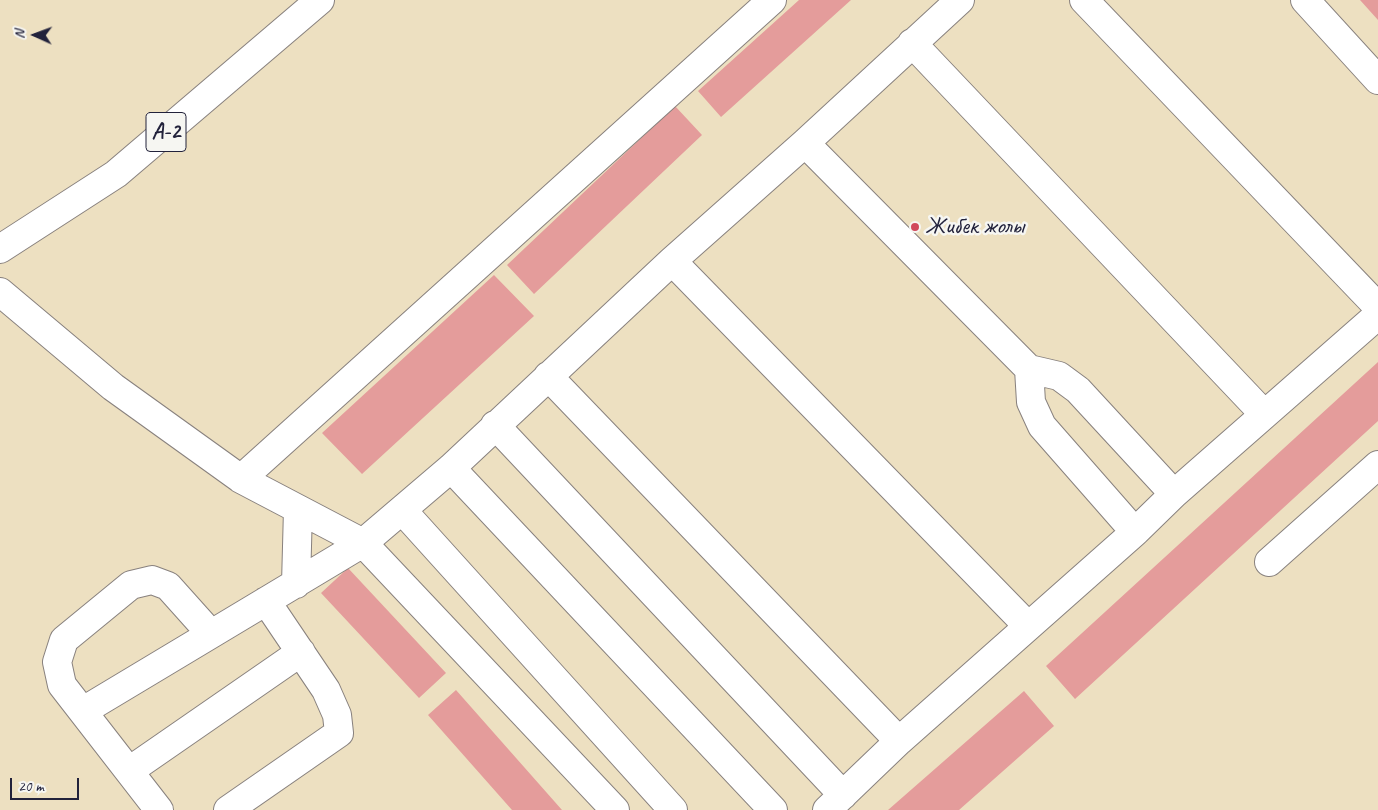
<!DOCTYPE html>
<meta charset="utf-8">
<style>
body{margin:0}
#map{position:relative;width:1378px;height:810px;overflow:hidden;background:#ede0c1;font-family:Caveat,sans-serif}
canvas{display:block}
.north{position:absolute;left:10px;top:10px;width:50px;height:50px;-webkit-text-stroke:4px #f6f6f2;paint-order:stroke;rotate:272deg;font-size:14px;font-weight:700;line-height:20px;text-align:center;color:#22223b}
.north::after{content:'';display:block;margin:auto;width:18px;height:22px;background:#22223b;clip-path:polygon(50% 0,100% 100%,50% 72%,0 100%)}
.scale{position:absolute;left:10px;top:778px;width:69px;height:22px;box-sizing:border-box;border:2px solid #22223b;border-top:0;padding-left:6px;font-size:15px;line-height:18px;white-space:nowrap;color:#22223b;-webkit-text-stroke:4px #f6f6f2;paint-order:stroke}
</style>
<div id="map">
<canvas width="1378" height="810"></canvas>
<div class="north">N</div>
<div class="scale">20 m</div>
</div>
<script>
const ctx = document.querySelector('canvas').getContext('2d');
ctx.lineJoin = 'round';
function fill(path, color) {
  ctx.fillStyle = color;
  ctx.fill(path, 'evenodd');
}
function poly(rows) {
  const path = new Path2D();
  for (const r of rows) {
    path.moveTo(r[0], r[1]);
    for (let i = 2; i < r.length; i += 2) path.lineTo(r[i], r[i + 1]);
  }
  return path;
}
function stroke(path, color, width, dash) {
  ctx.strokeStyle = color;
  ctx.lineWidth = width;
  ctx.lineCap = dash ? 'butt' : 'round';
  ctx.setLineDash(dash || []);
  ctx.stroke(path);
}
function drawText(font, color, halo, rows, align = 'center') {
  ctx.font = font + ' Caveat,sans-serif';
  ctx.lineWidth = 5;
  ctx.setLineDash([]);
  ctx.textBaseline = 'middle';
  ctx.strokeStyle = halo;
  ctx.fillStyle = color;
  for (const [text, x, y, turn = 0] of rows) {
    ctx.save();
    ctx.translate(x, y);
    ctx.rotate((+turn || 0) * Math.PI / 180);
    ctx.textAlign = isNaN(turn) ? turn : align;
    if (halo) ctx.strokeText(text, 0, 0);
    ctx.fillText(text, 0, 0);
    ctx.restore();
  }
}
fill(poly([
 [799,0,851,0,721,117,698,91],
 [1360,0,1378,0,1378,20],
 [675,106,702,135,534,294,507,265],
 [494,275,534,316,362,474,322,433],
 [1378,362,1378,421,1075,699,1046,666],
 [348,568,446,673,419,698,321,593],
 [456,690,562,810,512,810,428,715],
 [1024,691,1054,726,959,810,888,810]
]), '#e49c9b');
const minor = poly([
 [1084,0,1378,307],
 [1305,0,1378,80],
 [912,43,1264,414],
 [805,143,1029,369,1031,402,1042,426,1135,532],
 [672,261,1028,626],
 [0,292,113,387,241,479,363,543],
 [1029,369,1059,376,1078,390,1174,494],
 [548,376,899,741],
 [495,425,843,795],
 [451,468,773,810],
 [241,479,772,0],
 [402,510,673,810],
 [1269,562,1378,465],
 [296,584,298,509],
 [83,711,363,543],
 [129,771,301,652],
 [159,810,62,685,57,662,64,640,131,585,152,580,168,586,211,634],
 [228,810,339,733,337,715,326,690,266,601],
 [615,810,363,543,451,468,672,261,805,143,960,0],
 [827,810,899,741,1135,532,1174,494,1378,315]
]);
const highway = poly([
 [0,249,116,174,320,0]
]);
stroke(minor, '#88817e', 30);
stroke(highway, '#88817e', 30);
stroke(minor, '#fff', 28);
stroke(highway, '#fff', 28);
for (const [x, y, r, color] of [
 [915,227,5,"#d1495b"]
]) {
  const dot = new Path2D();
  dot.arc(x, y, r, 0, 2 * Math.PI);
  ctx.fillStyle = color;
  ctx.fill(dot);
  stroke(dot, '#f6f6f2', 2);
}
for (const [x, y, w] of [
 [166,132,40]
]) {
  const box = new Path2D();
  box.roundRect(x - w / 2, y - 19.5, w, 39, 4);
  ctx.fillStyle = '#f6f6f2';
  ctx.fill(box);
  stroke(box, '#22223b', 1);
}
drawText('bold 22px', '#22223b', null, [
 ["A-2",166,132]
]);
drawText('24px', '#22223b', '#f6f6f2', [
 ["Жибек жолы",925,227]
], 'left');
</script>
